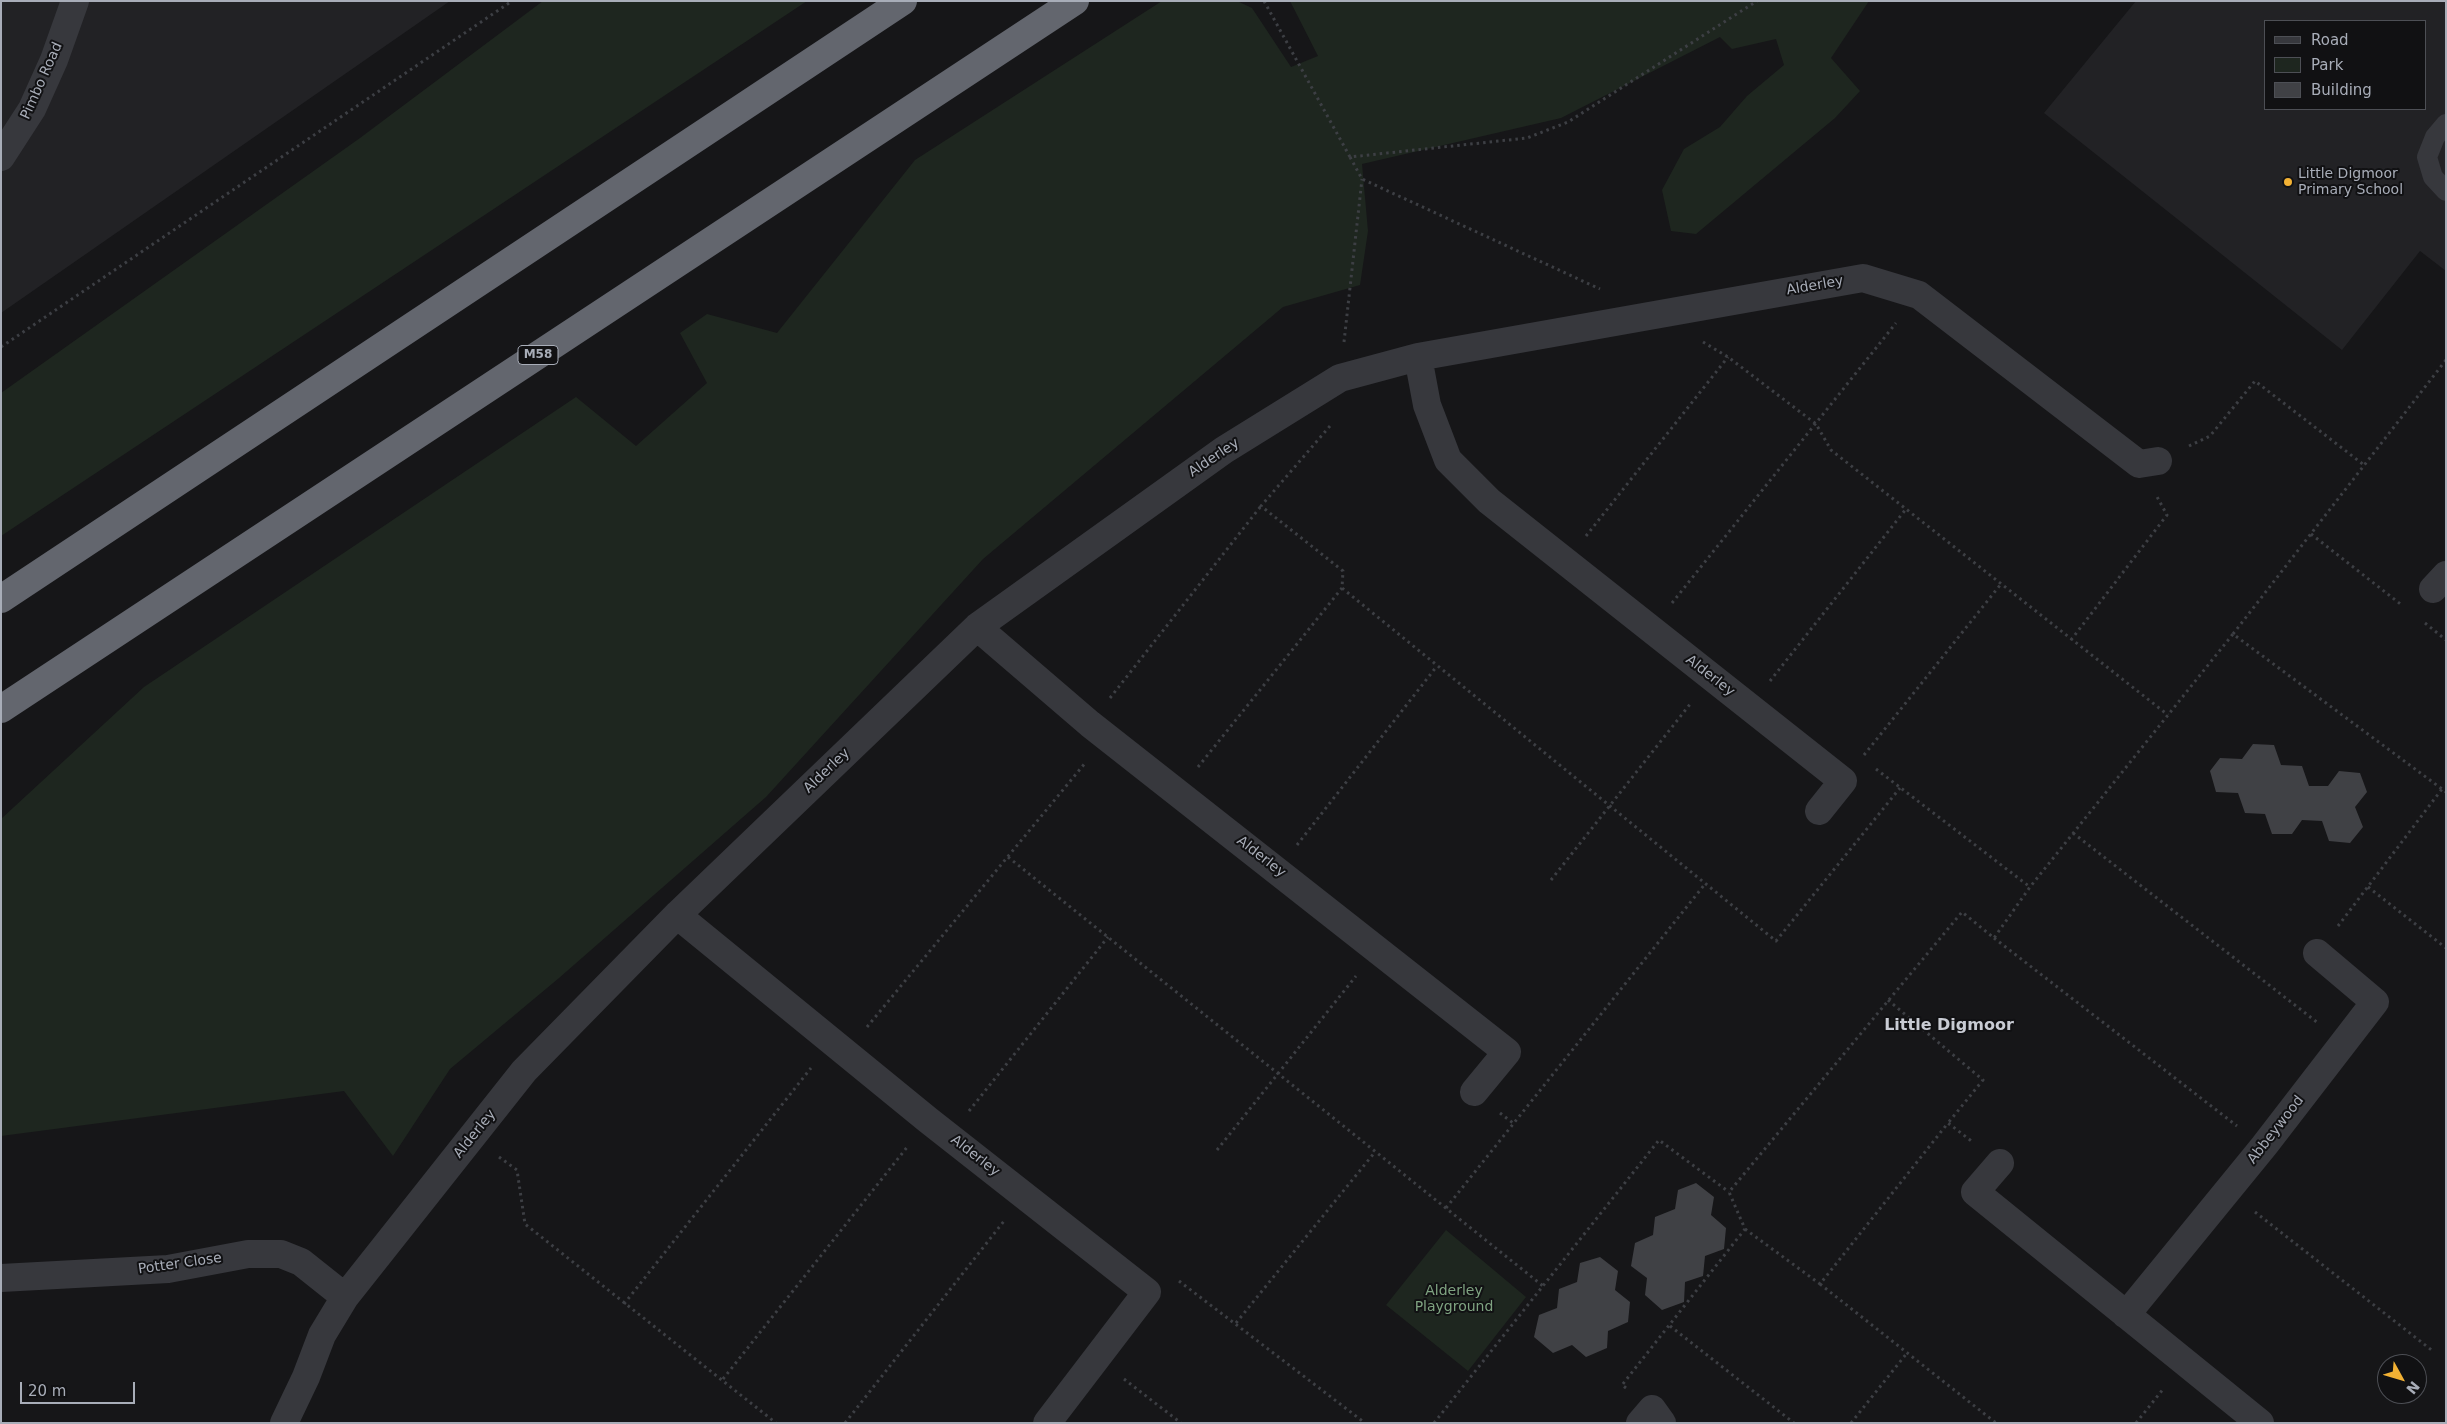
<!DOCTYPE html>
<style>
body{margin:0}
#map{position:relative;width:2447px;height:1424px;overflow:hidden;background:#161618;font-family:"DejaVu Sans",sans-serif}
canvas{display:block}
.frame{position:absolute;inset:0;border:2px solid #a8adb8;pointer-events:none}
.legend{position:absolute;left:2264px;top:20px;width:162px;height:90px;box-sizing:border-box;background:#111113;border:1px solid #4d4f55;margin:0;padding:6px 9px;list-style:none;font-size:15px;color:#a8adb8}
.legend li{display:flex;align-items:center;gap:10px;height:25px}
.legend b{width:25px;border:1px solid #4d4f55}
.north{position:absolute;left:2377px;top:1354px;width:50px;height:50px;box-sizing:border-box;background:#111113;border:1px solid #4d4f55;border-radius:50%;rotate:129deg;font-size:14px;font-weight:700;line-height:20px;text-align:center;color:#a8adb8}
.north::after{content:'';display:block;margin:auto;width:18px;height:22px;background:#f2b134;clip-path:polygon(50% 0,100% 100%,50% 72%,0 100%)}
.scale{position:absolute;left:20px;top:1382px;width:115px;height:22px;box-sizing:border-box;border:2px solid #a8adb8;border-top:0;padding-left:6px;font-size:15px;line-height:18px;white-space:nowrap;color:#a8adb8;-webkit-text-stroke:4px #111113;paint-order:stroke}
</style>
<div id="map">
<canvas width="2447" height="1424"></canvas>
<div class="frame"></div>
<ul class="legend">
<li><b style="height:6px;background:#37383d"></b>Road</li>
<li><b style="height:14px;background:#1e261f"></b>Park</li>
<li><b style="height:14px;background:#404145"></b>Building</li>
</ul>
<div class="north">N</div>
<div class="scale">20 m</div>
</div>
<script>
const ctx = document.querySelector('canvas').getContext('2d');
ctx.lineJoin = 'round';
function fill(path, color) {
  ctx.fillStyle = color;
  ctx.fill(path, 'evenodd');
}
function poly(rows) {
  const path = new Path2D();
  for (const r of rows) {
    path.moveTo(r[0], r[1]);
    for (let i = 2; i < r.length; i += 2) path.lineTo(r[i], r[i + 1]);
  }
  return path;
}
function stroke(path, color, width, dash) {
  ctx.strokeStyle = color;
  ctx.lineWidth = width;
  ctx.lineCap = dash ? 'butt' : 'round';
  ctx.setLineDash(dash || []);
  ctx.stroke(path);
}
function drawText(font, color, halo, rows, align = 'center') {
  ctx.font = font + ' "DejaVu Sans",sans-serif';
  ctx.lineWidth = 4;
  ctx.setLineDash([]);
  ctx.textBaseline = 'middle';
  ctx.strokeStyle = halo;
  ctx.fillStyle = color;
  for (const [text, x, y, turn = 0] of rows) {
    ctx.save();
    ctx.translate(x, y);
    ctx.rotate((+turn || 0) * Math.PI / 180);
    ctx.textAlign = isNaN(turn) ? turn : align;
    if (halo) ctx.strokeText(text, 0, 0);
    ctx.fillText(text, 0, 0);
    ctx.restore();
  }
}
fill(poly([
 [1,1,450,1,1,313],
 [2136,1,2446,1,2446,271,2420,251,2342,350,2044,113],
 [2266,21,2426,21,2426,109,2266,109]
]), '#222225');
fill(poly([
 [543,1,807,1,1,536,1,393,360,138],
 [1162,1,1237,1,1252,8,1291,67,1318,56,1290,1,1869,1,1831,58,1860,91,1835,118,1696,234,1671,231,1662,190,1684,149,1720,127,1747,96,1784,65,1776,39,1732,49,1720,37,1561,118,1362,164,1368,231,1360,285,1283,307,983,559,766,797,559,978,450,1069,393,1156,344,1091,1,1136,1,819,144,687,576,397,636,446,707,383,680,333,707,314,777,333,915,160],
 [1446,1230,1526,1297,1468,1371,1386,1305]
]), '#1e261f');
fill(poly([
 [2253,744,2274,745,2281,765,2302,766,2309,786,2328,786,2339,771,2360,773,2367,792,2355,807,2363,827,2350,843,2329,841,2322,821,2302,820,2292,834,2272,834,2265,814,2245,813,2238,793,2216,792,2210,771,2220,758,2242,759],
 [1696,1183,1714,1197,1711,1215,1726,1228,1724,1249,1705,1256,1703,1276,1685,1282,1684,1302,1662,1310,1645,1295,1647,1278,1631,1266,1635,1243,1653,1235,1655,1217,1675,1209,1678,1190],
 [1600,1257,1618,1271,1615,1290,1630,1302,1628,1322,1608,1331,1607,1348,1586,1357,1572,1345,1553,1353,1534,1337,1539,1315,1557,1308,1559,1289,1577,1282,1580,1263]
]), '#404145');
stroke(poly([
 [1264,1,1350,157,1527,138,1568,122,1757,1],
 [1350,157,1362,179,1600,289],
 [1344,342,1362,179],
 [1703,342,1728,357,1816,424,1831,450,2168,715],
 [1,347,512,1],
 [1330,426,1261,506,1343,571,1342,588,1776,941,1900,788],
 [2189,446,2210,436,2255,381,2364,465],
 [2311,534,2403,606],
 [1586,536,1728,357],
 [1672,603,1896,323],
 [2425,623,2446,640],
 [2233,634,2446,360],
 [2071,640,2167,515,2156,495],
 [1770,681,1906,509],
 [1110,698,1261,506],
 [1864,755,2001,584],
 [1198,767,1342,588],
 [1876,769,2030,887],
 [2073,833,2318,1023],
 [1297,845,1437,666],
 [1008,857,1543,1286],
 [1551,880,1691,703],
 [2368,887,2446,948],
 [2338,926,2442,789],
 [1994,938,2237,1126],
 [1888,1000,1983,1080,1948,1123],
 [867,1027,1086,762],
 [969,1111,1108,937],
 [1500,1113,1513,1123],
 [1217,1150,1356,976],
 [499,1157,517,1170,525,1224,776,1423],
 [1446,1208,1705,884],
 [2255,1212,2434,1352],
 [1745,1229,1820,1284,1948,1123,1974,1143],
 [1179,1281,1365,1423],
 [1820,1284,1996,1423],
 [624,1304,811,1068],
 [1236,1323,1375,1152],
 [1670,1326,1794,1423],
 [723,1379,908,1146],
 [1124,1379,1181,1423],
 [1626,1388,1622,1385,1745,1229,1729,1192,1962,912,1994,938,2030,887,2233,634,2446,792],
 [845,1423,1004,1221],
 [1434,1423,1659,1140,1729,1192],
 [1851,1423,1907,1353],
 [2136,1423,2164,1388]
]), '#3d3f44', 3, [2.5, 4]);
stroke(poly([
 [2446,124,2435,137,2427,157,2433,177,2446,191]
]), '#37383d', 20);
stroke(poly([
 [1418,357,1427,405,1448,460,1489,501,1843,781,1819,811],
 [2433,589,2446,575],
 [977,627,1090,724,1507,1052,1474,1092],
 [677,915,928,1120,1147,1292,1047,1423],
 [2000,1163,1975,1192,2260,1423],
 [1,1278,168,1269,248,1254,281,1254,301,1262,345,1297],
 [2126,1315,2264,1146,2375,1002,2317,953],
 [284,1423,306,1377,322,1335,345,1297,524,1071,677,915,977,627,1224,450,1340,378,1418,357,1863,278,1919,295,2139,464,2158,461],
 [1640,1423,1652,1409,1662,1423]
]), '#37383d', 28);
stroke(poly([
 [1,157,32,109,54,60,75,1]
]), '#37383d', 28);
stroke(poly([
 [1,599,903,1],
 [1,709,1075,1]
]), '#63666e', 28);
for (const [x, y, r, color] of [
 [2288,182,5,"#f2b134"]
]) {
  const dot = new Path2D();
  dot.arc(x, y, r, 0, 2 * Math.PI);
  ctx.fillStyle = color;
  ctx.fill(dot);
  stroke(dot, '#111113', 2);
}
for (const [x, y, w] of [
 [538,355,40]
]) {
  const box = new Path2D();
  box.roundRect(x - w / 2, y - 9.5, w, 19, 4);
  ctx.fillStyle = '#111113';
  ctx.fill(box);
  stroke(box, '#a8adb8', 1);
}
drawText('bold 12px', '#a8adb8', null, [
 ["M58",538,355]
]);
drawText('14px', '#a8adb8', '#111113', [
 ["Pimbo Road",42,81,-66],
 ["Alderley",1815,286,-10],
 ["Alderley",1214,458,-34],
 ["Alderley",1710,676,38],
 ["Alderley",827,771,-44],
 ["Alderley",1261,857,38],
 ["Abbeywood",2276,1130,-52],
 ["Alderley",475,1134,-51],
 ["Alderley",975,1156,38],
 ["Potter Close",180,1264,-8]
]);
drawText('14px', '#a8adb8', '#111113', [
 ["Little Digmoor",2298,174],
 ["Primary School",2298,190]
], 'left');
drawText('14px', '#7fa381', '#111113', [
 ["Alderley",1454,1291],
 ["Playground",1454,1307]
]);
drawText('bold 16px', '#c9ccd4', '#111113', [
 ["Little Digmoor",1949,1026]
]);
</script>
